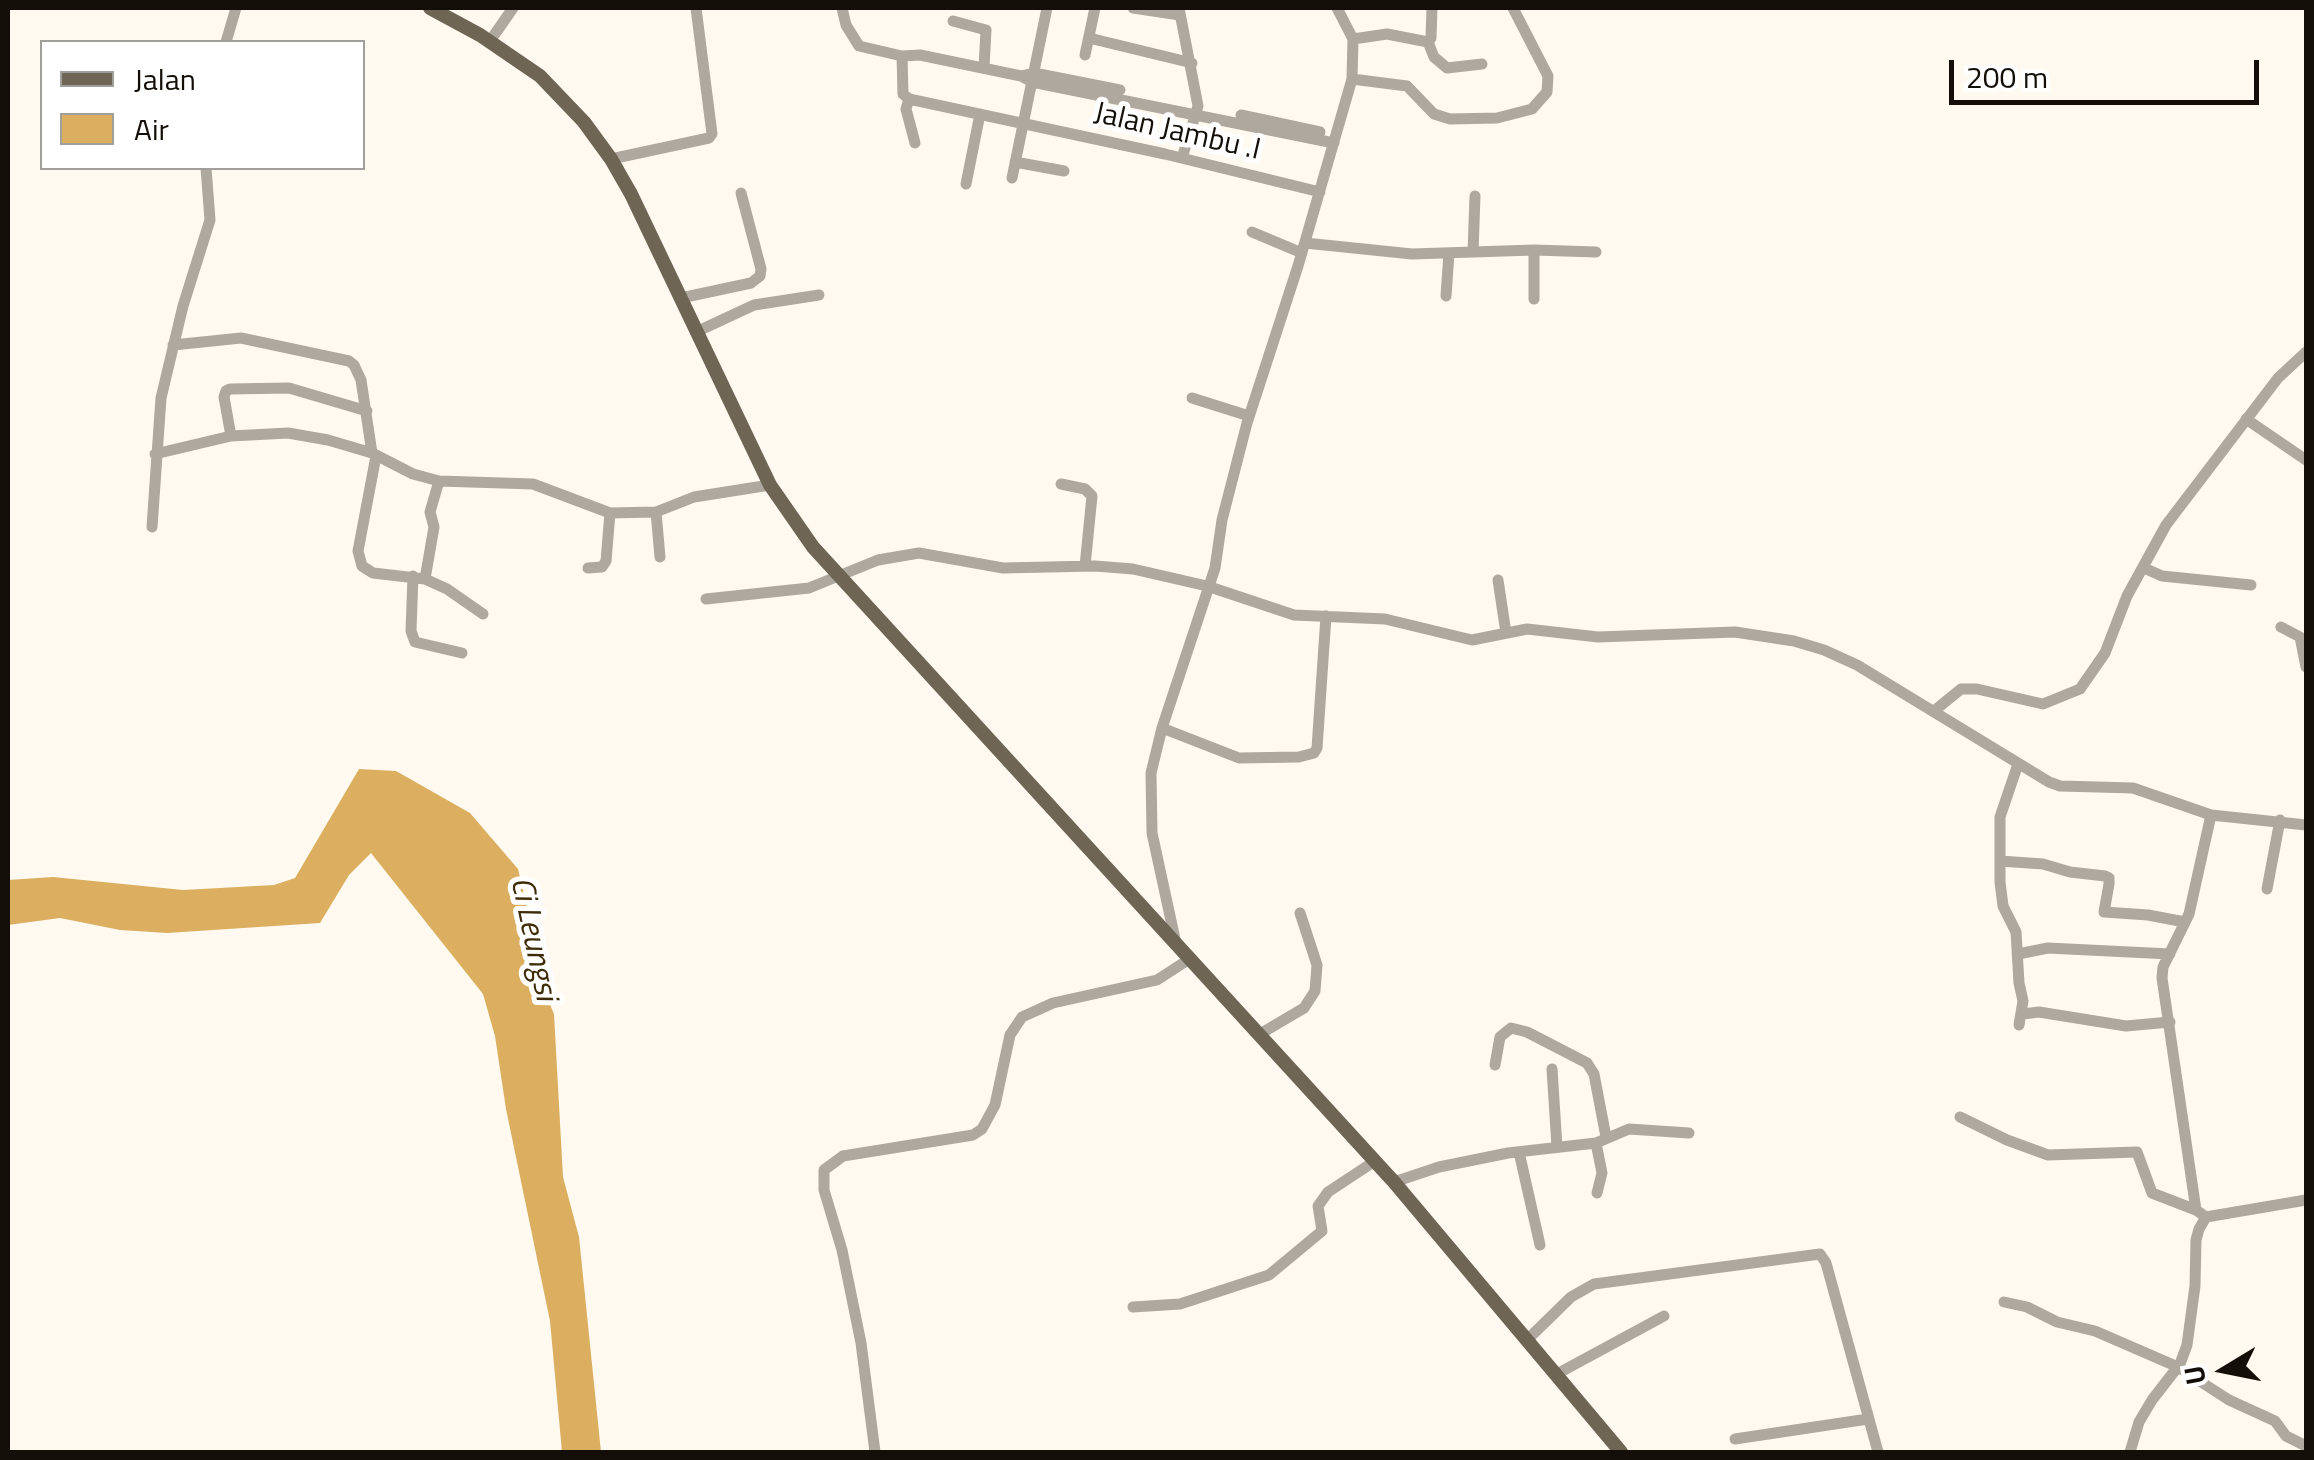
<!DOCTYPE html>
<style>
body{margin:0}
#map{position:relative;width:2314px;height:1460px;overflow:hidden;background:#fff9f0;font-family:"Titillium Web",sans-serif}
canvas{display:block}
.frame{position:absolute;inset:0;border:10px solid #130e07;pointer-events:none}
.legend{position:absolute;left:40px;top:40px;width:325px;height:130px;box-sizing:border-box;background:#fff;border:2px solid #a19f9c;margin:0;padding:12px 18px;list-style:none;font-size:30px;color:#130e07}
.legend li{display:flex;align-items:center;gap:20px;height:50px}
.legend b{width:50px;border:2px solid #a19f9c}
.north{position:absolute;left:2174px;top:1320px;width:100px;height:100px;-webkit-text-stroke:8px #fff;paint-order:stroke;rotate:260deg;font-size:28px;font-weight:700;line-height:40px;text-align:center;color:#130e07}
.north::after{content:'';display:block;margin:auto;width:35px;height:45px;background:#130e07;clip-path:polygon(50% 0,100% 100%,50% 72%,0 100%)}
.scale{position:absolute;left:1949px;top:60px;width:310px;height:45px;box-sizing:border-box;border:5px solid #130e07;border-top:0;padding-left:12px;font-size:30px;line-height:35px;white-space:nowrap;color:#130e07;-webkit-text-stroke:8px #fff;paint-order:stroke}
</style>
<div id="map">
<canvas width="2314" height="1460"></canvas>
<div class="frame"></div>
<ul class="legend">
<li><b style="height:12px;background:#6f6555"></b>Jalan</li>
<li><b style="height:28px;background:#dbaf5f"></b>Air</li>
</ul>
<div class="north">U</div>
<div class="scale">200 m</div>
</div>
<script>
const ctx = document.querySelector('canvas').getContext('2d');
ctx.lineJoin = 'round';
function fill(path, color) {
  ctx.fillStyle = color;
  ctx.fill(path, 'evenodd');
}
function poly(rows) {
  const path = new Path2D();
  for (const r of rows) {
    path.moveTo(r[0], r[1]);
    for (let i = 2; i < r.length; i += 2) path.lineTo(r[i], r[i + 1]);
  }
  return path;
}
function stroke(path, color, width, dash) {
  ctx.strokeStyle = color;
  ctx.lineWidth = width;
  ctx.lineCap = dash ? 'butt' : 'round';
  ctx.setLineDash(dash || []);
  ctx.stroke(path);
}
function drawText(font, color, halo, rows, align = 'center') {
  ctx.font = font + ' "Titillium Web",sans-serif';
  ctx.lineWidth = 10;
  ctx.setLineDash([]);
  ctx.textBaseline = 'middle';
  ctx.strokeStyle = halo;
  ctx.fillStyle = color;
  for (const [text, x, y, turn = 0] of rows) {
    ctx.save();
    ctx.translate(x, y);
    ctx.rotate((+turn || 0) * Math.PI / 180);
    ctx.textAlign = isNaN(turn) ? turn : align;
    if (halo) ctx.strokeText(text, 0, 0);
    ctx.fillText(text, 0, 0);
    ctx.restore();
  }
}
fill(poly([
 [359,769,396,771,470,813,518,869,529,916,532,962,554,1014,563,1177,579,1237,601,1452,562,1452,550,1321,506,1109,495,1036,483,994,371,853,349,875,320,923,167,933,120,930,60,918,8,925,8,880,53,877,183,890,274,885,295,878]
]), '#dbaf5f');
stroke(poly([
 [842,8,846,25,859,46,902,56],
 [1133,8,1180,15],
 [1179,8,1198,106,1182,158],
 [953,21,986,30,984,68],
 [1089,38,1192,63],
 [1353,39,1387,34,1428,42,1431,38,1432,8],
 [490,41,513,8],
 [226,42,236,8],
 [1428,42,1434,57,1447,68,1482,64],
 [1085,55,1095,8],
 [1021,76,1034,73,1120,90],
 [1352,79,1407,86,1434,114,1450,119,1497,118,1532,109,1547,92,1548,76,1513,8],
 [909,99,906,109,915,143],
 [1241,115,1320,132],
 [611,159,709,138,712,134,696,8],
 [1015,162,1064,171],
 [1012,178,1047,8],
 [966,184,980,114],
 [1320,192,1165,154,909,99,903,94,902,56,920,55,1021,76,1032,82,1334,143],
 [1252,232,1302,253],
 [1305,243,1412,254,1534,250,1596,252],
 [1473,252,1475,196],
 [1446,296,1449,253],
 [681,298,751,283,760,276,761,269,741,193],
 [1534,299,1534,250],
 [696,332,754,305,819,295],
 [173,345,241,338,349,361,354,365,361,380,372,453],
 [1192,398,1249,416],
 [2246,419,2306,460],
 [231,436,224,397,226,391,230,389,289,388,367,411],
 [155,454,231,436,288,433,328,440,372,453,413,474,439,481,533,484,610,513,656,512,694,497,770,485],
 [376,456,358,551,362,566,373,573,425,579,447,589,483,614],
 [1061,484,1085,489,1092,496,1085,566],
 [656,512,660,557],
 [152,527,161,398,183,306,210,220,206,168],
 [588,568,602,567,606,561,610,513],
 [2144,568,2162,576,2251,585],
 [413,576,411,631,415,642,462,653],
 [425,579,434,527,430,512,439,481],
 [1498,580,1506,633],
 [706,599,809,588,878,560,919,553,1003,568,1095,566,1133,569,1207,586,1294,615,1385,619,1472,640,1527,629,1598,637,1735,632,1794,641,1824,650,1857,665,2049,782,2060,786,2133,788,2211,815,2306,825],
 [2281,627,2300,637,2306,667],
 [1934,711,1961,689,1977,689,2043,704,2080,689,2105,653,2127,596,2166,525,2278,378,2306,352],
 [1162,728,1239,758,1299,757,1314,753,1317,748,1326,616],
 [2018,764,2000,817,2000,882,2003,906,2016,932,2019,983,2023,1001,2019,1025],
 [2000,861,2043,864,2070,872,2105,876,2109,878,2109,884,2104,912,2148,915,2185,922],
 [2267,889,2280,820],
 [1175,939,1152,833,1151,773,1162,728,1215,568,1222,520,1247,423,1298,266,1352,79,1353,39,1337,8],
 [2018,954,2048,948,2170,954],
 [2023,1014,2039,1012,2126,1026,2170,1022],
 [1260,1034,1304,1008,1315,991,1317,965,1300,913],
 [1495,1065,1500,1037,1511,1028,1527,1032,1587,1063,1594,1074,1606,1137],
 [1552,1069,1557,1147],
 [1960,1117,2007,1140,2048,1155,2137,1152,2152,1193,2196,1210],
 [1596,1143,1602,1173,1597,1193],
 [1519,1152,1540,1245],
 [1394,1182,1439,1167,1508,1153,1596,1143,1629,1129,1689,1133],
 [2206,1217,2196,1210,2162,978,2163,967,2189,914,2211,815],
 [2004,1302,2027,1307,2057,1322,2095,1331,2178,1367,2229,1400,2275,1421,2286,1436,2306,1446],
 [1133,1307,1180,1304,1269,1275,1322,1231,1318,1206,1328,1192,1375,1161],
 [1527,1340,1571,1297,1594,1284,1820,1254,1826,1263,1878,1452],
 [1555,1375,1664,1316],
 [1735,1439,1868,1419],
 [875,1452,861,1343,842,1250,824,1190,824,1170,843,1156,973,1135,982,1129,995,1105,1010,1035,1022,1017,1053,1003,1157,980,1191,958],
 [2130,1452,2139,1422,2152,1400,2180,1364,2187,1345,2195,1286,2196,1240,2199,1229,2206,1217,2306,1200]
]), '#aea89f', 11);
stroke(poly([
 [430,8,480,35,540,76,584,122,611,159,631,194,770,485,813,547,1394,1182,1621,1452]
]), '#6f6555', 14);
drawText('30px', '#130e07', '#fff', [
 ["Jalan Jambu .I",1177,133,13]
]);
drawText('italic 32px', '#3e2c08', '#fff', [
 ["Ci Leungsi",532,939,78]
]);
</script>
